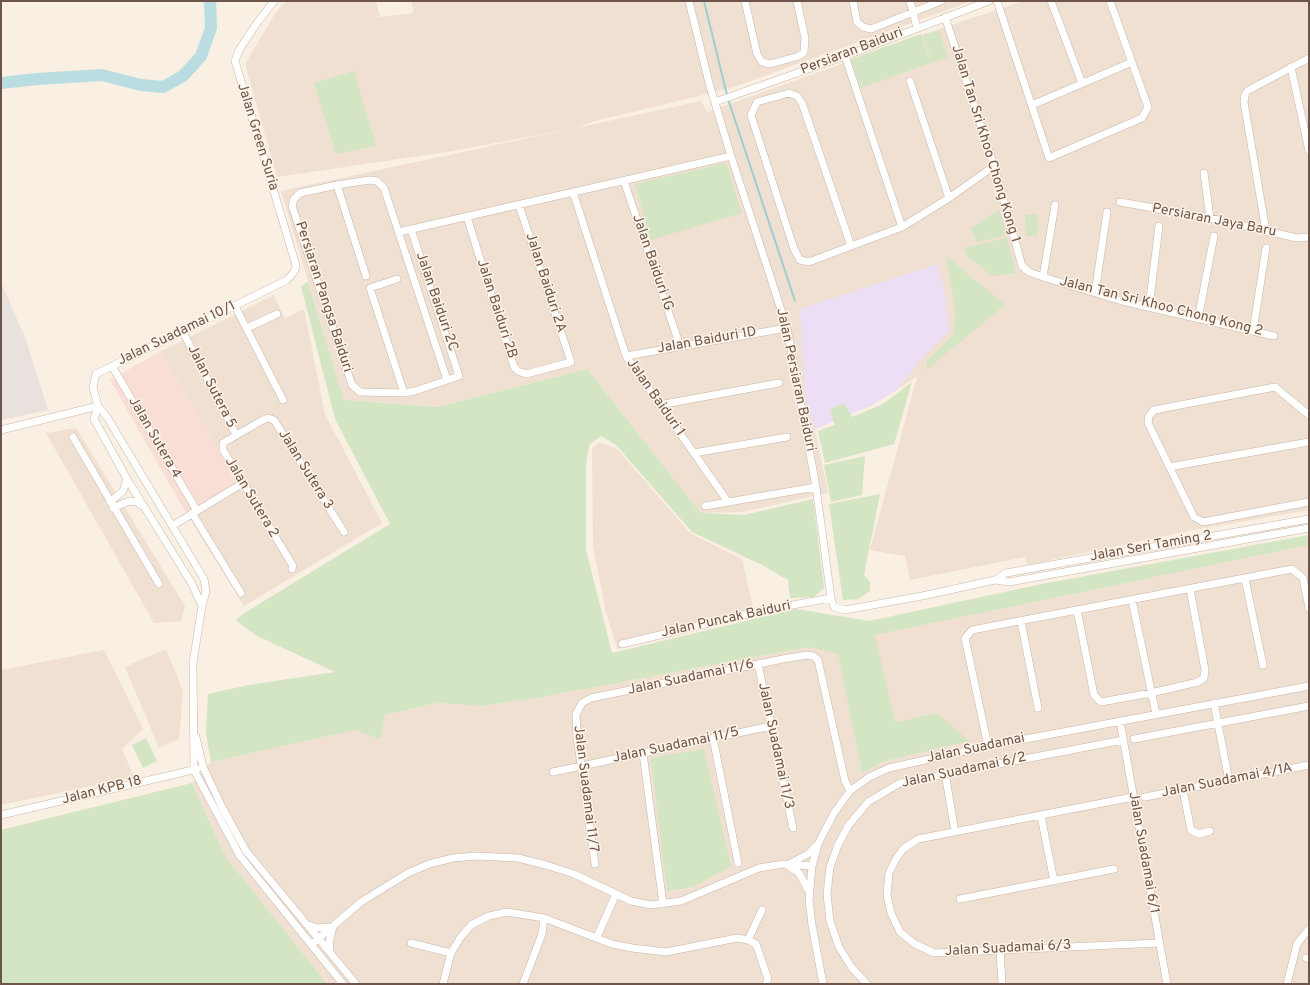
<!DOCTYPE html>
<style>
body{margin:0}
#map{position:relative;width:1310px;height:985px;overflow:hidden;background:#f9efe2;font-family:Overpass,sans-serif}
canvas{display:block}
.frame{position:absolute;inset:0;border:2px solid #6e554b;pointer-events:none}
</style>
<div id="map">
<canvas width="1310" height="985"></canvas>
<div class="frame"></div>
</div>
<script>
const ctx = document.querySelector('canvas').getContext('2d');
ctx.lineJoin = 'round';
function fill(path, color) {
  ctx.fillStyle = color;
  ctx.fill(path, 'evenodd');
}
function poly(rows) {
  const path = new Path2D();
  for (const r of rows) {
    path.moveTo(r[0], r[1]);
    for (let i = 2; i < r.length; i += 2) path.lineTo(r[i], r[i + 1]);
  }
  return path;
}
function stroke(path, color, width, dash) {
  ctx.strokeStyle = color;
  ctx.lineWidth = width;
  ctx.lineCap = dash ? 'butt' : 'round';
  ctx.setLineDash(dash || []);
  ctx.stroke(path);
}
function drawText(font, color, halo, rows, align = 'center') {
  ctx.font = font + ' Overpass,sans-serif';
  ctx.lineWidth = 3;
  ctx.setLineDash([]);
  ctx.textBaseline = 'middle';
  ctx.strokeStyle = halo;
  ctx.fillStyle = color;
  for (const [text, x, y, turn = 0] of rows) {
    ctx.save();
    ctx.translate(x, y);
    ctx.rotate((+turn || 0) * Math.PI / 180);
    ctx.textAlign = isNaN(turn) ? turn : align;
    if (halo) ctx.strokeText(text, 0, 0);
    ctx.fillText(text, 0, 0);
    ctx.restore();
  }
}
fill(poly([
 [287,1,376,1,380,17,414,13,411,1,972,1,728,89,595,121,576,128,701,101,707,112,945,27,1024,1,1309,1,1309,510,1193,530,1027,565,1025,557,910,580,905,556,870,550,917,377,872,405,815,429,828,493,742,512,701,513,587,369,438,407,344,400,281,191,570,129,453,151,277,177,245,64,276,12],
 [274,295,285,319,304,309,325,414,382,523,244,606,186,513,237,483,161,351],
 [76,428,185,606,181,621,154,623,46,433],
 [600,442,617,449,690,533,742,559,755,616,617,649,606,612,593,546,592,448],
 [1309,545,1309,984,327,984,225,856,192,783,211,762,355,730,380,738,385,715,436,703,482,706,542,697,808,647,838,654,862,773,885,761,906,755,937,713,895,722,874,635],
 [166,649,183,691,179,739,159,748,125,667],
 [104,650,143,729,122,749,134,777,1,805,1,670]
]), '#f0e0d1');
fill(poly([
 [161,351,237,483,186,513,110,380]
]), '#f9ded6');
fill(poly([
 [1,282,26,340,48,410,1,420]
]), '#e9e1dd');
fill(poly([
 [937,264,945,291,949,331,926,354,898,389,872,405,815,429,805,396,800,309]
]), '#ecdff5');
fill(poly([
 [939,30,948,58,932,63,923,35],
 [921,34,931,63,861,88,851,59],
 [354,71,376,146,336,154,314,83],
 [726,163,742,213,651,240,635,184],
 [999,210,1007,235,977,242,971,228],
 [1037,214,1038,235,1026,236,1025,215],
 [1007,238,1016,273,992,276,967,256,964,248],
 [946,256,1005,305,926,370,927,360,952,337,956,314],
 [308,282,344,400,438,407,587,369,701,513,744,515,813,499,824,588,814,597,790,598,788,580,762,565,692,532,616,445,601,436,589,445,586,465,586,550,612,653,796,609,869,621,1042,584,1309,535,1309,545,875,635,895,722,937,713,969,741,885,761,862,773,838,654,808,647,542,697,482,706,436,703,385,715,380,739,355,730,211,762,206,734,208,694,249,685,335,672,255,635,236,620,246,612,390,524,335,419,301,286],
 [912,382,894,444,825,463,818,431,835,425,830,409,844,403,852,417,883,404],
 [865,456,862,495,831,502,824,465],
 [880,494,864,575,870,582,870,591,858,599,843,600,829,504],
 [146,738,157,761,143,768,132,745],
 [704,749,731,866,694,887,667,891,651,758],
 [192,783,225,856,327,984,1,984,1,830]
]), '#d3e5c2');
stroke(poly([
 [704,1,727,95],
 [728,99,795,301]
]), '#a0cdd1', 2);
stroke(poly([
 [1,83,37,79,102,75,141,85,163,87,183,76,201,56,211,28,210,1]
]), '#b9dde0', 12);
const minor = poly([
 [274,1,257,23,239,50,235,61,295,262,296,267,294,272,287,280,96,374,93,387,98,406,107,417,204,579,206,591,202,606,193,663,194,770,240,856,343,984],
 [689,1,709,83,731,156,787,328,816,487,831,598,834,607,845,610,922,596,995,580,1006,573,1309,519],
 [745,1,757,54,762,62,770,64,799,56,804,52,805,38,797,1],
 [853,1,857,22,863,27,871,29,941,1],
 [910,1,917,28],
 [997,1,1049,158,1142,118,1148,107,1110,1],
 [1051,1,1082,83],
 [945,17,994,166,1022,266,1029,272,1043,277,1122,301,1274,336],
 [845,56,902,227],
 [1291,67,1309,151],
 [910,81,949,198],
 [715,102,845,56,989,1],
 [1032,105,1132,62],
 [1204,173,1210,218],
 [624,181,680,346],
 [337,185,366,276],
 [573,192,626,356,728,502],
 [1120,202,1210,218,1297,238,1309,237],
 [467,217,514,367,518,371,526,374,571,362,519,205],
 [411,229,459,376,415,391,404,393,360,392,352,385,292,206,294,199,300,193,337,185,370,180,377,181,384,188,447,380],
 [1266,231,1244,102,1245,95,1247,91,1309,58],
 [399,232,731,156],
 [851,246,820,155,802,103,797,96,789,93,757,102,751,115,794,249,800,260,809,262,851,246,894,230,902,227,949,198,994,166],
 [1043,277,1055,205],
 [397,279,370,288,404,393],
 [1095,293,1107,212],
 [235,306,283,400],
 [1149,307,1159,226],
 [1198,319,1214,236],
 [247,328,277,314],
 [1253,331,1266,248],
 [183,332,236,435],
 [626,356,787,328],
 [112,366,197,511],
 [659,405,779,383],
 [98,406,94,419,127,479,192,584,202,606],
 [1309,415,1275,387,1154,410,1149,416,1148,423,1194,517,1203,522,1309,502],
 [1,430,98,406],
 [73,437,159,584],
 [694,453,787,437],
 [1169,467,1309,442],
 [110,502,123,491,127,479],
 [705,506,816,487],
 [113,508,129,501,136,502,143,506],
 [192,513,241,593],
 [172,526,243,483],
 [292,569,293,566,223,450,223,443,261,421,268,418,274,420,344,532],
 [1245,579,1263,665],
 [995,580,1009,582,1309,528],
 [1132,600,1156,714],
 [1077,610,1094,695,1101,702,1151,693,1198,682,1204,678,1205,670,1190,589],
 [1021,621,1038,708],
 [622,644,760,611,831,598],
 [758,664,793,828],
 [1214,703,1229,781],
 [1120,721,1167,984],
 [196,737,203,767,222,807,246,851,356,984],
 [713,738,738,863],
 [1134,739,1309,706],
 [988,746,965,638,972,630,1292,569,1303,578,1309,608],
 [643,753,663,904],
 [553,772,771,726],
 [945,773,955,832],
 [1183,790,1191,830,1199,834,1210,831],
 [1133,797,918,839,903,849,896,859,889,873,887,895,891,913,900,932,915,944,934,953,1159,943],
 [1145,797,1309,765],
 [1,815,197,769],
 [1041,816,1054,881],
 [595,864,577,737,576,714,582,703,591,698,783,659,807,655,813,656,818,660,845,781,850,791],
 [789,864,808,854,818,844],
 [787,865,799,873,808,890],
 [960,899,1114,869],
 [309,925,317,928,332,927],
 [597,937,616,894],
 [748,940,762,910],
 [411,943,451,953],
 [312,944,361,902,408,873,429,864,453,858,476,856,518,858,546,865,574,874,631,901,651,905,681,901,759,868,783,864,812,866],
 [330,950,329,942,333,927],
 [1000,950,1002,984],
 [1306,958,1309,959],
 [443,984,451,953,460,938,471,925,489,916,507,912,544,918,612,944,632,948,666,952,737,938,748,940,756,944,768,979,766,984],
 [523,984,542,934,544,918],
 [823,984,812,925,809,900,812,866,818,844,834,813,850,791,869,777,889,768,988,746,1309,686],
 [867,984,852,968,839,947,830,921,827,894,830,867,838,845,848,826,868,802,900,783,1123,740],
 [1287,984,1297,944,1309,929]
]);
stroke(minor, '#c8b6aa', 8);
stroke(minor, '#fff', 7);
drawText('14px', '#6e554b', '#fdf3e7', [
 ["Persiaran Baiduri",852,52,-21],
 ["Jalan Green Suria",257,137,73],
 ["Jalan Tan Sri Khoo Chong Kong 1",985,144,73],
 ["Persiaran Jaya Baru",1214,221,11],
 ["Jalan Baiduri 1G",652,263,71],
 ["Jalan Baiduri 2A",545,283,72],
 ["Persiaran Pangsa Baiduri",323,297,72],
 ["Jalan Baiduri 2C",436,302,71],
 ["Jalan Tan Sri Khoo Chong Kong 2",1161,307,14],
 ["Jalan Baiduri 2B",496,309,72],
 ["Jalan Suadamai 10/1",177,334,-26],
 ["Jalan Baiduri 1D",707,341,-10],
 ["Jalan Persiaran Baiduri",795,380,78],
 ["Jalan Sutera 5",211,387,63],
 ["Jalan Baiduri 1",655,398,55],
 ["Jalan Sutera 4",154,438,60],
 ["Jalan Sutera 3",305,470,58],
 ["Jalan Sutera 2",251,498,59],
 ["Jalan Seri Taming 2",1151,547,-10],
 ["Jalan Puncak Baiduri",726,620,-12],
 ["Jalan Suadamai 11/6",691,678,-12],
 ["Jalan Suadamai 11/5",676,746,-12],
 ["Jalan Suadamai 11/3",775,746,78],
 ["Jalan Suadamai",976,749,-12],
 ["Jalan Suadamai 6/2",964,771,-12],
 ["Jalan Suadamai 4/1A",1227,781,-11],
 ["Jalan Suadamai 11/7",585,789,83],
 ["Jalan KPB 18",102,791,-14],
 ["Jalan Suadamai 6/1",1143,853,80],
 ["Jalan Suadamai 6/3",1008,949,-3]
]);
</script>
